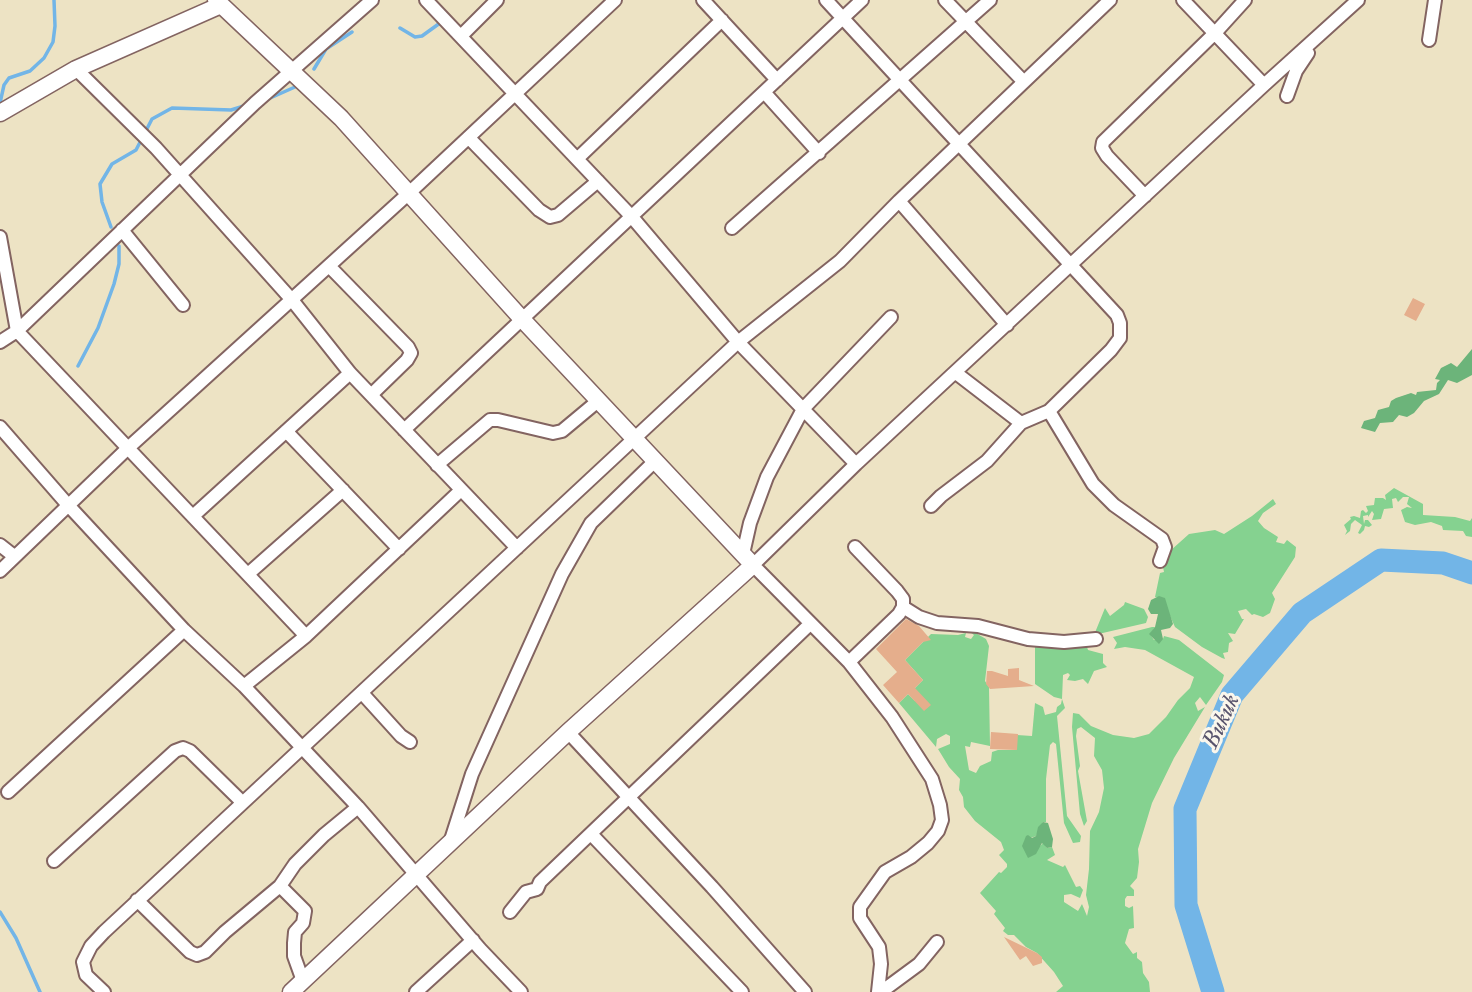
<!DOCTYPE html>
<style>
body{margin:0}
canvas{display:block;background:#ede3c4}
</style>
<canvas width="1472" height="992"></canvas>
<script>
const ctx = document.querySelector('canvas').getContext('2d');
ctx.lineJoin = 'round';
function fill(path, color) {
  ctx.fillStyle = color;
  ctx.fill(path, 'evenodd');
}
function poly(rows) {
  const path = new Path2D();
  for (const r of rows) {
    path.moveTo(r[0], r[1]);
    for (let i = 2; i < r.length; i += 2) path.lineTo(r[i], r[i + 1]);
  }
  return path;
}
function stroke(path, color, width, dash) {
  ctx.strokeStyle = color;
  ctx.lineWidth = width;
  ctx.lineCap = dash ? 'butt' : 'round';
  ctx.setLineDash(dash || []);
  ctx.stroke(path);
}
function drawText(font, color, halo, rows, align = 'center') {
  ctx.font = font + ' "IM FELL Double Pica",serif';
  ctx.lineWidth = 6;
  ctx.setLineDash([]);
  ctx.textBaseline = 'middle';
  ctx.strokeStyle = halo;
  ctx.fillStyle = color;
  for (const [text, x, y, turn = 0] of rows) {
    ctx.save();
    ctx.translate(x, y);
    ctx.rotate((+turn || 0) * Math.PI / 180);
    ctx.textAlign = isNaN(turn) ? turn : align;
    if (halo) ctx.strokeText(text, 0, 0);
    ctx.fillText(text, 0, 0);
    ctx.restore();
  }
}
fill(poly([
 [1394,488,1423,504,1423,515,1455,517,1470,521,1472,518,1472,537,1466,536,1463,531,1443,530,1442,526,1431,522,1415,525,1405,522,1401,510,1407,507,1412,508,1407,504,1409,497,1403,497,1398,502,1396,498,1392,499,1393,508,1384,509,1381,519,1372,520,1374,514,1372,511,1368,517,1368,515,1363,516,1364,524,1365,520,1368,520,1372,525,1369,527,1365,526,1364,530,1360,534,1358,533,1362,525,1355,520,1351,524,1350,531,1345,535,1347,531,1344,525,1351,519,1350,517,1354,516,1360,518,1361,511,1363,510,1366,513,1368,511,1366,506,1374,505,1375,498,1383,498,1386,500,1385,495],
 [1273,499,1276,504,1263,513,1258,521,1264,528,1278,537,1276,542,1284,544,1287,540,1296,547,1295,557,1272,593,1275,599,1270,613,1263,617,1254,614,1252,615,1246,609,1238,611,1242,619,1244,619,1235,634,1228,633,1233,641,1229,643,1228,652,1223,653,1225,659,1222,658,1202,647,1175,627,1166,607,1164,598,1155,597,1160,573,1164,572,1163,567,1170,551,1189,534,1215,530,1224,534,1252,516],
 [1125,602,1144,609,1148,617,1146,623,1094,635,1105,608,1110,616,1124,605],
 [1152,627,1155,627,1150,634,1154,640,1163,639,1164,636,1179,640,1224,675,1222,682,1206,705,1200,697,1195,703,1198,711,1205,707,1174,758,1152,803,1138,849,1139,862,1137,878,1130,886,1134,890,1134,896,1127,896,1125,899,1125,906,1129,908,1133,906,1134,928,1129,929,1125,943,1133,954,1137,952,1137,958,1142,962,1143,973,1149,982,1150,992,1056,992,1063,986,1054,972,1037,953,1026,947,1014,935,1008,935,1003,931,1005,928,994,914,996,911,980,893,999,872,1001,873,1007,867,1007,864,999,855,1004,850,1001,842,975,821,964,807,963,797,959,790,960,779,949,767,938,749,950,744,950,736,946,734,937,739,936,747,899,703,908,694,915,701,915,688,923,680,905,660,931,634,958,635,966,633,965,637,971,639,974,635,970,632,974,632,986,639,989,646,985,681,989,687,990,746,971,742,970,747,965,746,969,770,976,773,980,766,991,761,992,752,998,750,1016,750,1017,735,1032,736,1035,703,1043,707,1045,715,1056,712,1057,707,1061,704,1062,699,1054,697,1035,684,1035,645,1087,647,1088,650,1103,654,1103,663,1107,667,1094,671,1088,684,1083,679,1075,681,1067,680,1070,675,1068,673,1063,675,1062,699,1065,708,1057,716,1067,816,1081,836,1080,842,1073,843,1064,823,1056,744,1053,742,1050,745,1046,779,1046,822,1043,822,1036,836,1025,840,1024,849,1031,855,1043,843,1047,848,1052,847,1055,855,1047,860,1063,867,1065,865,1076,887,1080,886,1083,890,1080,898,1071,894,1064,895,1064,902,1078,911,1082,904,1087,916,1089,907,1086,895,1089,869,1090,831,1099,812,1104,788,1102,770,1094,756,1095,738,1081,727,1077,729,1076,736,1080,766,1078,771,1087,821,1084,826,1080,814,1072,727,1073,713,1079,714,1091,726,1113,735,1134,738,1149,734,1166,717,1178,700,1190,688,1194,677,1145,650,1125,647,1114,649,1117,643,1113,637]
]), '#85d290');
fill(poly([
 [1472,349,1472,375,1457,383,1448,380,1439,394,1424,401,1414,413,1407,417,1399,415,1393,422,1380,423,1375,432,1361,428,1364,421,1375,418,1378,410,1389,407,1391,401,1396,398,1411,393,1416,395,1417,392,1436,390,1437,383,1440,380,1435,379,1441,368,1451,363,1457,367],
 [1159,596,1165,598,1173,624,1170,628,1161,630,1163,639,1159,644,1149,634,1155,627,1158,614,1151,614,1148,609,1151,600],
 [1043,822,1048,823,1053,839,1052,847,1047,848,1042,843,1036,854,1028,858,1022,846,1026,836,1028,835,1032,838,1036,836,1038,827]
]), '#6cb47a');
stroke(poly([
 [400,28,415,37,422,36,440,23],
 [314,69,326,49,352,32],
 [268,99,295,87],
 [0,103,4,85,9,78,30,71,44,58,53,42,55,26,54,0],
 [111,227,102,202,100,184,112,164,136,150,152,119,172,108,231,110,247,105],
 [78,366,98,328,114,284,119,264,119,246],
 [0,912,16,938,40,992]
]), '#72b5e7', 3.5);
stroke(poly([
 [1213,992,1186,905,1185,809,1232,695,1302,613,1381,560,1443,563,1472,573]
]), '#72b5e7', 23);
fill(poly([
 [1413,298,1425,304,1416,321,1404,315],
 [906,619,919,626,931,640,923,642,905,660,923,680,915,688,931,705,924,711,908,694,899,703,883,685,897,672,876,649],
 [1019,668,1019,680,1034,686,990,689,986,684,987,671,992,671,1008,676,1008,669],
 [991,732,1018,734,1017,750,990,749],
 [1004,937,1037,953,1042,957,1042,963,1033,966,1026,956,1020,960]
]), '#e5ae8c');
const minor = poly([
 [426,0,632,217,738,342,856,464],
 [703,0,777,80],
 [826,0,1117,315,1120,323,1120,338,1111,350,1049,411,1021,423,987,461,941,496,931,506],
 [945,0,1024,82],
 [1183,0,1264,85],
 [461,36,497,0],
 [1429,40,1435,0],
 [76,69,156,148,292,300,350,373,517,548],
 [764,92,819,153],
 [1287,96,1296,71,1308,53],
 [469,138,539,210,550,217,558,215,598,181],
 [578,158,722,20],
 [1145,196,1107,156,1102,148,1103,142,1216,32,1245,0],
 [899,201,1007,325],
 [732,228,990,0],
 [122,230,183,305],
 [0,237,17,331,306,636],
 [329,266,408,347,411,353,407,360,371,395],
 [0,342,17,331,255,103,372,0],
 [956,373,1021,423],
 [1049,411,1093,484,1114,505,1162,539,1165,547,1160,561],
 [0,427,68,505,184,630,244,686,358,807,480,949,521,992],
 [404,430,862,0],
 [286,431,399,549],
 [437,465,490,420,498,420,553,433,562,431,598,401],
 [193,516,350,373],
 [0,545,14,556],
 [743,554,750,523,767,477,803,409,891,317],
 [0,571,128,448,408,194,615,0],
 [248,574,343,490],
 [903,607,919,617,937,623,978,626,1028,639,1064,642,1096,639],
 [849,662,899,614,903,607,903,599,897,591,855,547],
 [244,686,306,636,461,490],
 [362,693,401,736,410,742],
 [568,732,712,887,805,992],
 [8,792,184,630],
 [592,835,742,992],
 [450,843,472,774,562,574,591,523,655,461],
 [54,861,175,751,183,748,190,751,242,802],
 [280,886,305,911,303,923,295,932,294,943,294,956,303,981],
 [137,900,190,952,197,955,205,952,225,932,280,886,295,864,324,835,358,807],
 [510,912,526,892,537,889,540,882,810,624],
 [104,992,86,975,83,962,91,946,104,932,738,342,840,261,899,201,1110,0],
 [416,992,473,940],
 [878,992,881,964,879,947,860,918,860,907,885,872,911,857,928,843,938,831,942,820,940,805,932,779,892,717,849,662,753,565,856,464,1264,85,1358,0],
 [881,992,919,964,937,942]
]);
const tertiary = poly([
 [216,0,341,118,521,318,753,565,568,732,291,992],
 [0,113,76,69,221,5]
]);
stroke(minor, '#836461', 16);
stroke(tertiary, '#836461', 19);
stroke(minor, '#fff', 12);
stroke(tertiary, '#fff', 16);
drawText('italic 23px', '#58546d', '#fbf7ec', [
 ["Bukuk",1223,722,-65]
]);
</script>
